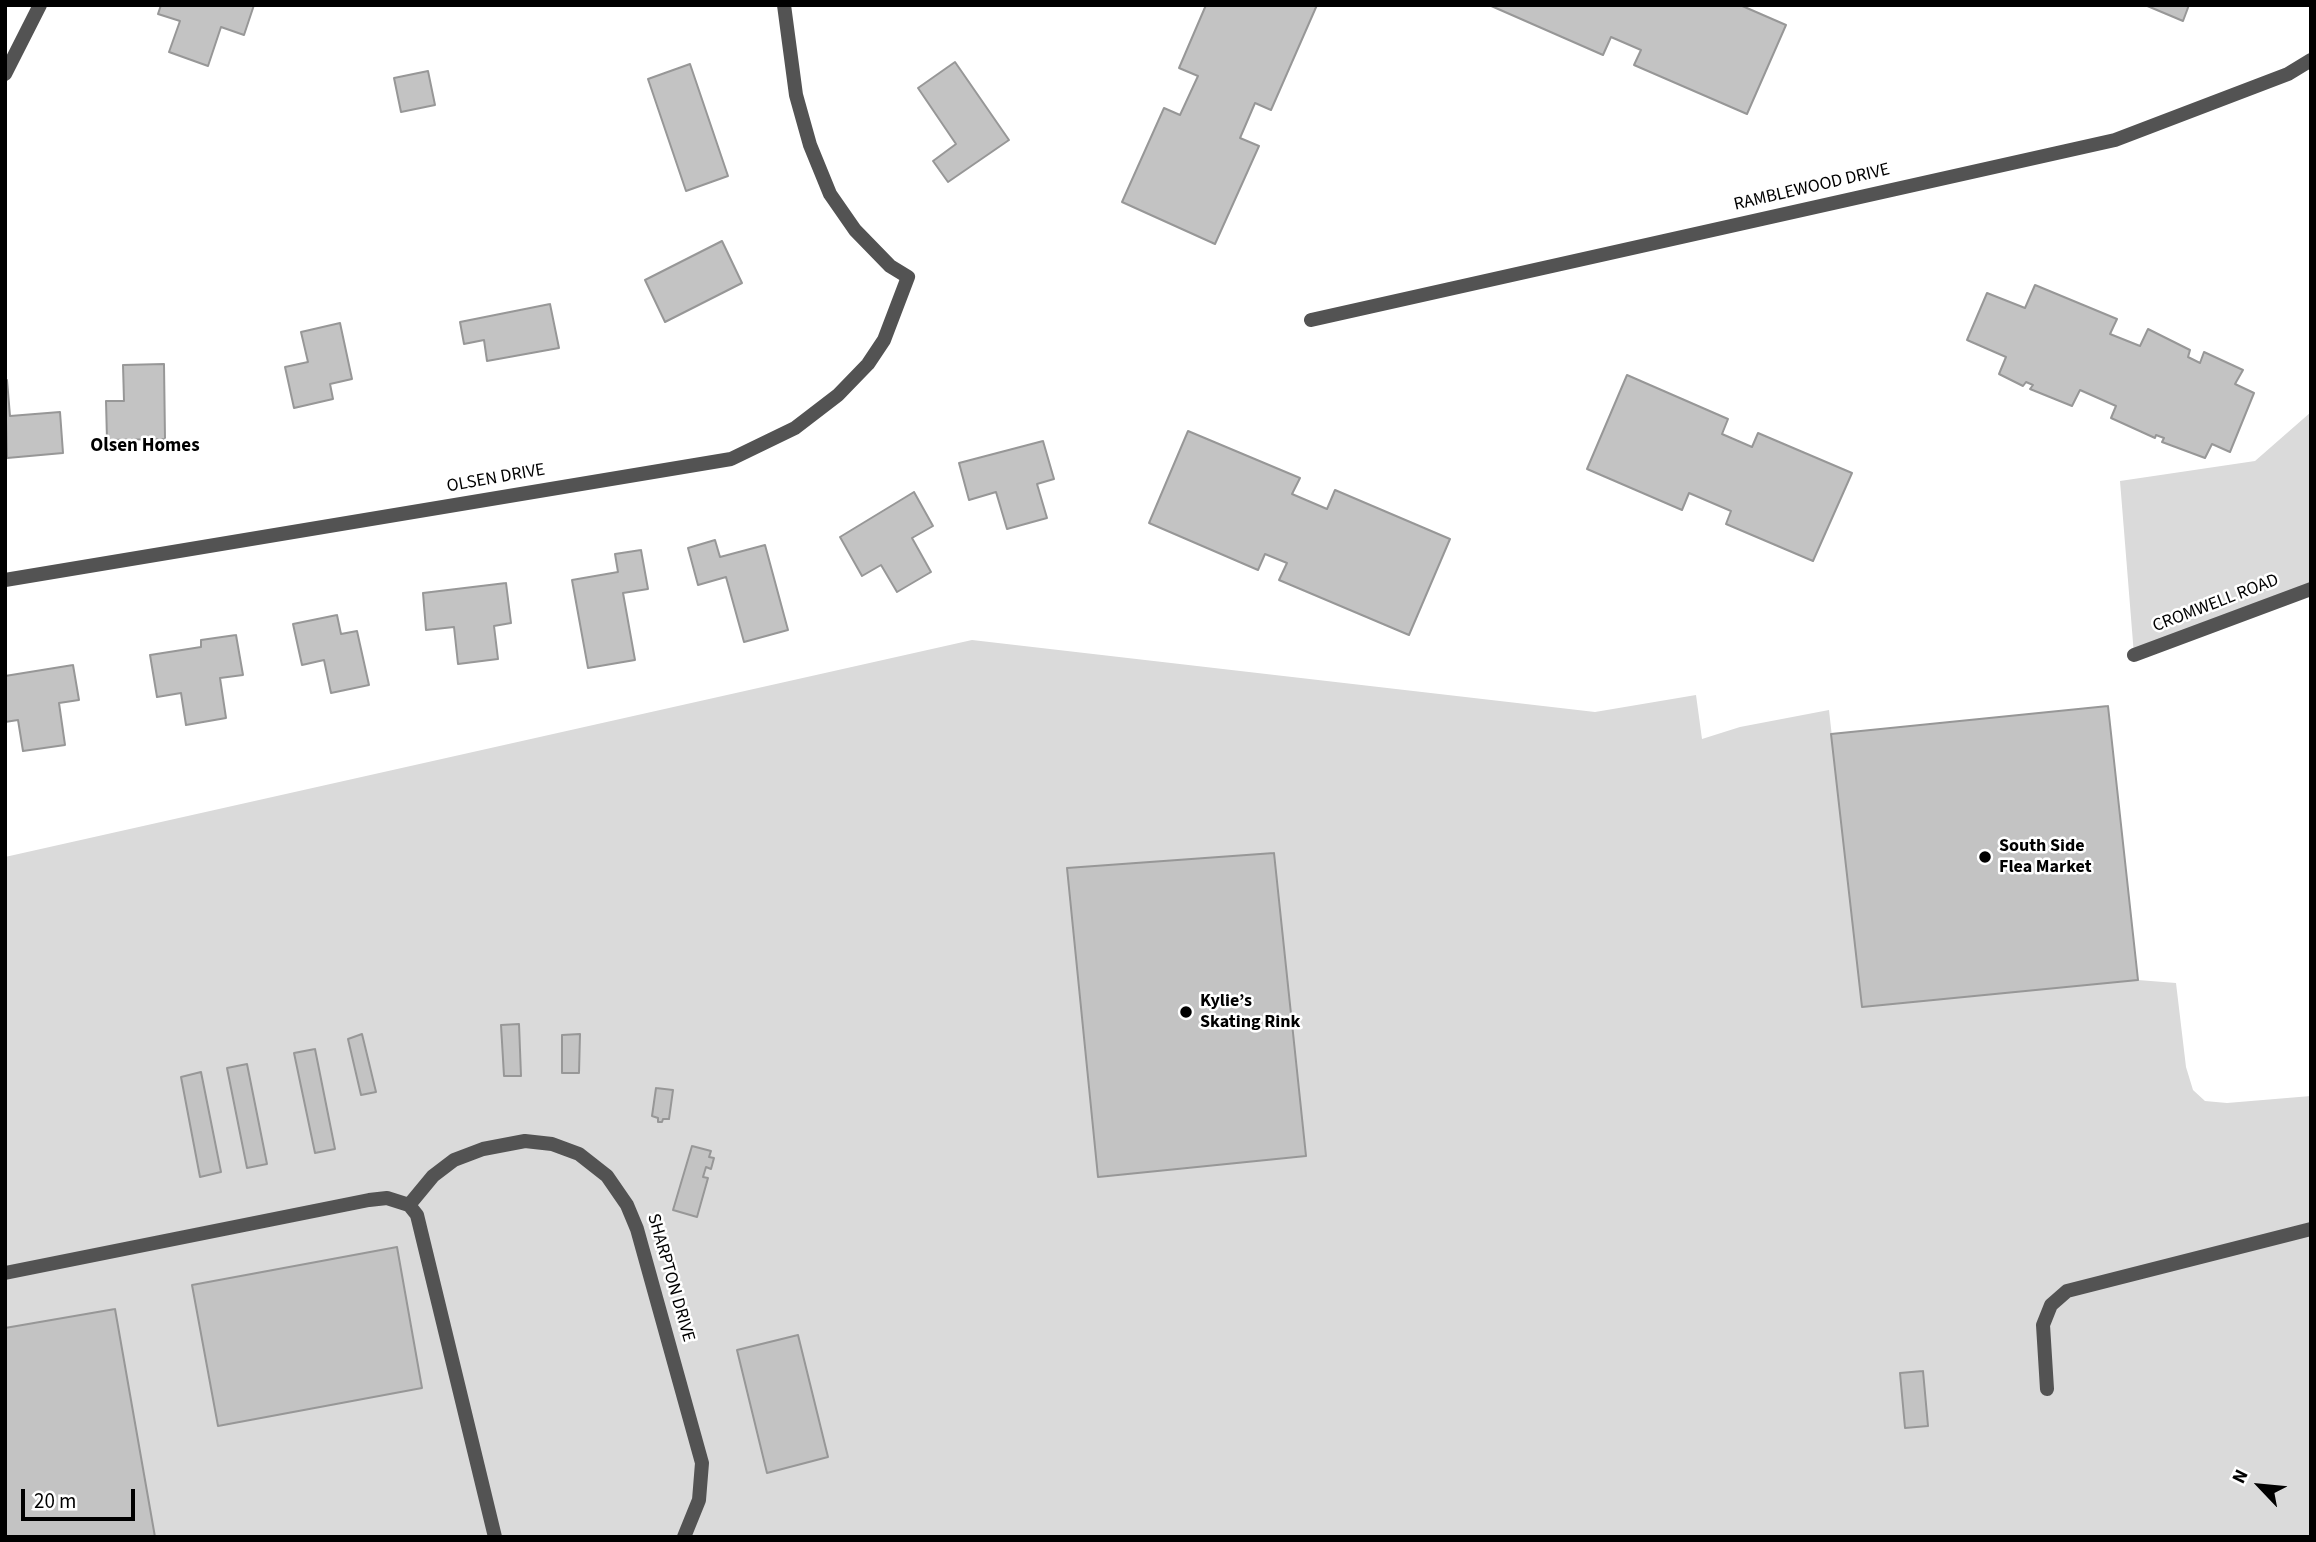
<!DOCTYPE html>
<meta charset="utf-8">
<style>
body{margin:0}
#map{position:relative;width:2316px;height:1542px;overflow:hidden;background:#fff;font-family:"Source Sans 3",sans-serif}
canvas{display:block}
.frame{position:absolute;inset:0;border:7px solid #000;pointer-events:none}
.north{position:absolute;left:2225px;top:1451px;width:70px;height:70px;-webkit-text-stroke:5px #fff;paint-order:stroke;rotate:296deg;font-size:19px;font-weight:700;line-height:28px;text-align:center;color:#000}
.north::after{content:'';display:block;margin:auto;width:24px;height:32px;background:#000;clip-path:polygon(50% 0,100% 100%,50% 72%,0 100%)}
.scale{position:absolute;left:21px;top:1489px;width:114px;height:32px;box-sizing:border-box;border:4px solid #000;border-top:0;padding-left:9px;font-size:21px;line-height:24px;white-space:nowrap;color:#000;-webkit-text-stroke:5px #fff;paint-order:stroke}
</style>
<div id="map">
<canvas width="2316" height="1542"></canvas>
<div class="frame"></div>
<div class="north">N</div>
<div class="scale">20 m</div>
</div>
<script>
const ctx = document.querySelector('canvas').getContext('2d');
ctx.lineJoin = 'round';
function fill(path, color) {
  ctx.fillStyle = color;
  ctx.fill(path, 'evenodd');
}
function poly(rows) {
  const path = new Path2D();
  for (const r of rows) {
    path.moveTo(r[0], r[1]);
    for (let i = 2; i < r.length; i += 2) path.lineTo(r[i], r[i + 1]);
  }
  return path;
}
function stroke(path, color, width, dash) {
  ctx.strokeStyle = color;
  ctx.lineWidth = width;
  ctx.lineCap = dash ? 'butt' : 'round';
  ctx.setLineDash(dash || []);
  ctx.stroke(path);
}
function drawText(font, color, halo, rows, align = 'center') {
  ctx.font = font + ' "Source Sans 3",sans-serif';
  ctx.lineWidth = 5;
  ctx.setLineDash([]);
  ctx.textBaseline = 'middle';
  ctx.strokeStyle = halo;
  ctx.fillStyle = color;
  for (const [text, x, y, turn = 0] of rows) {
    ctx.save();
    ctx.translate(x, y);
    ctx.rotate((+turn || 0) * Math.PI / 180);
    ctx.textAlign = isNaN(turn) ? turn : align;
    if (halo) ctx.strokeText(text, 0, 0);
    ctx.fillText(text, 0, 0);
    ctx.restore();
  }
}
fill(poly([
 [2311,412,2311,589,2134,655,2120,481,2255,461],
 [972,640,1595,712,1696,695,1702,739,1740,727,1829,710,1862,1007,2138,980,2176,983,2186,1067,2193,1090,2205,1101,2227,1103,2311,1096,2311,1537,5,1537,5,857]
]), '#dadada');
const building = poly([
 [161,5,254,5,244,35,221,27,208,66,169,52,180,21,158,14,161,5],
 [1206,5,1317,5,1271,110,1255,103,1240,138,1259,146,1215,244,1122,202,1164,108,1180,115,1198,76,1179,68,1206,5],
 [1489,5,1740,5,1786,25,1747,114,1634,65,1641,50,1611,37,1603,55,1489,5],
 [2145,5,2189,5,2183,21,2145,5],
 [955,62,1009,140,948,182,933,161,956,144,918,88,955,62],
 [690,64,728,176,686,191,648,79,690,64],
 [428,71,435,105,401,112,394,78,428,71],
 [722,241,742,283,665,322,645,280,722,241],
 [2035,285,2117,319,2110,334,2140,346,2148,329,2190,350,2188,357,2200,363,2204,352,2243,370,2235,384,2254,393,2230,452,2212,444,2205,458,2162,442,2164,438,2156,435,2155,438,2111,418,2116,406,2080,390,2072,406,2030,389,2033,385,2026,382,2023,386,1999,374,2006,357,1967,340,1987,293,2025,308,2035,285],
 [550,304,559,348,487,361,484,340,464,344,460,322,550,304],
 [340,323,352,379,330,384,333,399,294,408,285,367,308,362,301,332,340,323],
 [164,364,165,439,107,440,106,401,124,401,123,365,164,364],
 [1627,375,1728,419,1722,434,1752,447,1758,433,1852,473,1813,561,1726,524,1731,511,1689,493,1682,510,1587,469,1627,375],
 [5,380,7,380,10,416,60,412,63,453,7,458,5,380],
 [1188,431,1300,478,1292,494,1327,509,1335,490,1450,539,1409,635,1279,580,1287,563,1265,554,1258,570,1149,523,1188,431],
 [1043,441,1054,479,1037,484,1047,518,1007,529,996,492,969,500,959,463,1043,441],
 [914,492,933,526,912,538,931,572,897,592,881,565,862,576,840,537,914,492],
 [715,540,720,557,765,545,788,630,744,642,726,577,698,585,688,548,715,540],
 [641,550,648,589,623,593,635,660,588,668,572,580,618,572,615,554,641,550],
 [506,583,511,623,494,626,498,659,458,664,454,627,426,630,423,593,506,583],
 [337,615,341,634,357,631,369,685,331,693,324,660,302,665,293,624,337,615],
 [236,635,243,675,220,678,226,718,186,725,181,693,157,697,150,655,201,647,201,640,236,635],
 [73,665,79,700,59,703,65,745,23,751,18,720,5,722,5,676,73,665],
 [2108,706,2138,980,1862,1007,1831,734,2108,706],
 [1274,853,1306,1156,1098,1177,1067,868,1274,853],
 [519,1024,521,1076,504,1076,501,1025,519,1024],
 [362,1034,376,1092,361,1095,348,1039,362,1034],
 [580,1034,579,1073,562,1073,562,1035,580,1034],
 [315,1049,335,1149,315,1153,294,1053,315,1049],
 [247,1064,267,1164,247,1168,227,1068,247,1064],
 [201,1072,221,1172,200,1177,181,1077,201,1072],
 [656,1088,673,1090,669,1119,663,1119,662,1122,658,1122,658,1118,652,1116,656,1088],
 [692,1146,711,1151,709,1157,714,1158,711,1169,706,1167,703,1177,708,1178,697,1217,673,1210,692,1146],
 [397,1247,422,1388,218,1426,192,1285,397,1247],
 [115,1309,155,1537,5,1537,5,1328,115,1309],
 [798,1335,828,1457,767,1473,737,1350,798,1335],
 [1923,1371,1928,1426,1905,1428,1900,1373,1923,1371]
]);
fill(building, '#c3c3c3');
stroke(building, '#979797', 2);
stroke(poly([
 [2134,655,2311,589],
 [409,1205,433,1176,454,1160,483,1149,525,1141,552,1144,579,1154,607,1176,627,1205,637,1229,702,1463,699,1500,684,1537],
 [5,1273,369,1200,387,1198,409,1205,417,1215,495,1537],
 [2047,1389,2043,1325,2051,1305,2067,1291,2311,1229]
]), '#535353', 14);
stroke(poly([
 [5,74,40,5],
 [1311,320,2115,140,2288,74,2311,60],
 [5,580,731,459,795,428,838,395,868,364,884,340,908,277,890,266,855,230,830,194,810,145,796,95,784,5]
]), '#535353', 14);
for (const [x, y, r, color] of [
 [1985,857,7,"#000"],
 [1186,1012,7,"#000"]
]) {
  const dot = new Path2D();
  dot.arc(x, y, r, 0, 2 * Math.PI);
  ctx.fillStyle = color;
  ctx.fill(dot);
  stroke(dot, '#fff', 2.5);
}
drawText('18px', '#000', '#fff', [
 ["RAMBLEWOOD DRIVE",1812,188,-13],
 ["OLSEN DRIVE",496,479,-10],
 ["CROMWELL ROAD",2216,604,-21],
 ["SHARPTON DRIVE",670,1278,74]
]);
drawText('bold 18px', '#000', '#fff', [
 ["South Side",1999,847],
 ["Flea Market",1999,868],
 ["Kylie’s",1200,1002],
 ["Skating Rink",1200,1023]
], 'left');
drawText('bold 19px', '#000', '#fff', [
 ["Olsen Homes",145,447]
]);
</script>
